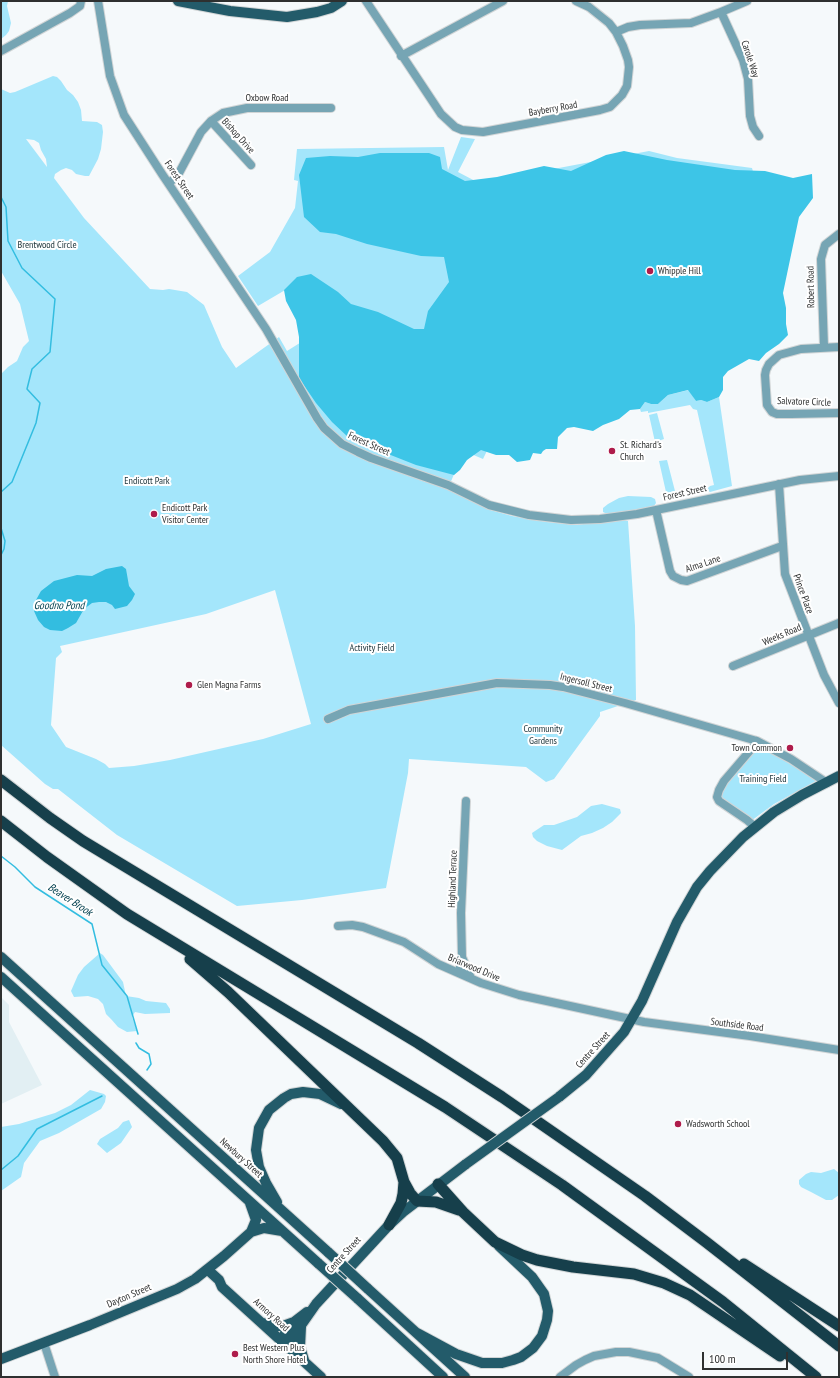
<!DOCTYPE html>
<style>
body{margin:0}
#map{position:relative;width:840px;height:1378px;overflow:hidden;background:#f5f9fb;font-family:"PT Sans Narrow",sans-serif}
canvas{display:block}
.frame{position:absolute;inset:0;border:2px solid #2e3030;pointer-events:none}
.scale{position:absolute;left:702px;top:1352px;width:86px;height:18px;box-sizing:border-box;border:2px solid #2e3030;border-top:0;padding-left:5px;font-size:12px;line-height:14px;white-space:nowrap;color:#2e3030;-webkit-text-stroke:3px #fff;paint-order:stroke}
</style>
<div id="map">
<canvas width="840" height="1378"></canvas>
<div class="frame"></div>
<div class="scale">100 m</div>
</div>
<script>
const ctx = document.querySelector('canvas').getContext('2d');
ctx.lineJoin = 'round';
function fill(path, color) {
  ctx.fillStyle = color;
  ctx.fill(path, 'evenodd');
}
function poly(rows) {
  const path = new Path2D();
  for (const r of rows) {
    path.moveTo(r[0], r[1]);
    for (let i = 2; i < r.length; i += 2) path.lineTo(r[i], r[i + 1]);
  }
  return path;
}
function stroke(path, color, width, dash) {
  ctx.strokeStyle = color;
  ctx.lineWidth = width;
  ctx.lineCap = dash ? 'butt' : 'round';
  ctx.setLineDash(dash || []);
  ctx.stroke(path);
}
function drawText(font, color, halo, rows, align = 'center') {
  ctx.font = font + ' "PT Sans Narrow",sans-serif';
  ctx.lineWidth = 4;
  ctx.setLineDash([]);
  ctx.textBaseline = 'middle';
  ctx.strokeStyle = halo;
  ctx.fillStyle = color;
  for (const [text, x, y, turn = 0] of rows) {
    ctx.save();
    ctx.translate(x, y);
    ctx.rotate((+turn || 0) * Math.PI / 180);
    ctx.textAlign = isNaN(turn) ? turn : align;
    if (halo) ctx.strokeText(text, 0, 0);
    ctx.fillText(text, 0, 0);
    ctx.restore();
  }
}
fill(poly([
 [1,997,9,1005,9,1022,42,1085,1,1104]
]), '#e2eff3');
fill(poly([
 [1,1,8,1,7,6,11,23,9,31,6,35,1,39],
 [53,76,57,77,61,81,67,90,73,95,78,102,81,110,82,121,97,122,102,125,103,132,101,149,98,159,89,176,85,176,76,174,72,170,66,168,61,170,55,174,54,178,84,218,150,289,163,290,169,289,187,292,204,305,222,347,236,368,279,337,287,351,322,329,292,286,258,306,238,276,270,252,295,208,298,181,294,180,297,149,444,147,448,170,461,137,475,139,458,172,479,183,649,151,677,158,752,168,785,284,497,430,483,459,464,451,449,486,487,509,512,516,547,522,576,525,618,519,628,521,635,626,636,700,600,712,600,716,554,779,546,782,526,767,409,759,408,773,386,888,302,900,237,906,117,835,58,789,53,789,45,784,1,745,1,374,8,367,17,361,23,347,29,341,20,304,1,271,1,89,10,93,15,92],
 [26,139,34,140,39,143,41,150,46,159,47,167],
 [275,590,311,724,263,739,170,760,134,766,109,768,105,764,96,759,66,747,51,725,56,658,62,652,60,646,206,614],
 [689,390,696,401,701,400,707,402,719,397,732,486,710,492,708,491,708,488,710,486,714,485,697,410,693,409,690,405,648,413,648,411,641,412,640,409,645,402,651,404,658,404,668,395],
 [657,413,664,439,655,442,649,415],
 [667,460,675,491,667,493,666,492,659,461],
 [628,496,651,497,655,499,656,503,654,506,634,511,610,514,605,513,603,512,603,508,608,504,619,498],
 [760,746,815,779,816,781,774,804,751,821,721,799,720,791,754,749],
 [602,804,620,809,621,813,612,822,603,828,592,833,581,836,562,850,547,846,537,841,533,837,532,833,544,825,554,825,577,817,591,806],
 [100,953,103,955,123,982,126,996,139,998,146,1001,166,1003,170,1009,170,1013,145,1014,135,1012,132,1017,137,1031,127,1032,118,1027,111,1019,106,1014,103,1004,98,999,88,996,74,997,71,991,78,975,84,967],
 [90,1090,104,1094,106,1096,105,1102,101,1109,59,1133,40,1141,24,1163,21,1177,1,1191,1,1127,19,1124,55,1113,71,1105],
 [129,1120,132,1127,121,1143,107,1153,97,1144,100,1139,118,1128,123,1122],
 [834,1169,839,1173,839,1195,832,1200,826,1200,811,1192,801,1187,799,1184,799,1180,806,1174,811,1172,821,1173]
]), '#a4e6fb');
fill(poly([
 [624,151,667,160,735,170,765,171,793,178,812,174,813,198,799,217,783,293,786,308,786,324,788,335,779,344,766,353,759,361,749,359,728,371,723,377,723,390,719,397,707,402,701,400,696,401,688,390,668,395,658,404,651,404,645,402,640,409,630,410,619,419,603,425,593,431,574,427,567,428,558,437,557,449,546,449,543,451,541,454,533,453,530,460,517,462,509,455,496,455,481,450,467,460,460,470,454,475,416,465,378,450,348,437,332,422,316,403,299,378,299,337,296,320,286,301,284,290,297,277,311,274,338,292,351,304,378,312,414,329,424,329,428,311,449,282,444,257,421,256,367,244,336,234,320,232,304,217,299,175,306,158,330,156,358,157,380,153,429,153,440,157,442,169,465,181,497,177,544,166,571,171,606,155]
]), '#3dc5e7');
fill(poly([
 [122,566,126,569,129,586,135,594,132,600,127,606,115,609,112,605,106,602,99,602,92,603,84,609,76,623,68,628,62,631,50,630,44,627,38,620,34,611,36,600,41,591,54,581,77,575,92,576,106,569]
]), '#33bde0');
stroke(poly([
 [1,197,6,207,8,241,22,268,55,299,50,352,32,369,27,389,40,403,36,423,12,482,1,492],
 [1,528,5,541,4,549,1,555],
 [1,856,15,867,35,887,92,924,102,965,127,996,138,1034],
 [136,1043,139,1048,149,1054,151,1064,147,1070],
 [1,1170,18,1156,37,1129,102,1096]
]), '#33bde0', 1.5);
const minor = poly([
 [98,1,110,76,124,115,162,174,266,329,317,418,324,428,342,444,358,452,371,458,448,485,489,505,529,515,571,520,600,519,637,514,800,480,839,476],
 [366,1,441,114,455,127,462,130,483,132,600,110,610,107,622,95,627,86,629,67,628,60,623,46,616,32,609,23,589,7,576,1],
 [721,12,743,60,748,79,750,116,753,127,759,136],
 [616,32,628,27,640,25,691,23,721,12,747,1],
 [1,51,70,13,80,6,81,1],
 [401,56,503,1],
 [211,121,251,165],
 [169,183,175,178,179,173,201,132,211,121,223,113,247,108,331,108],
 [824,347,821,259,825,245,839,234],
 [839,347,801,349,779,355,769,364,766,370,765,375,767,405,772,412,777,414,791,414,839,413],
 [779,484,785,574,824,675,839,703],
 [656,510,670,571,673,576,681,580,687,581,782,546],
 [733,666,839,623],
 [328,719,349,710,497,683,550,685,563,687,625,703,757,741,791,759,827,783],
 [755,827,747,820,719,801,717,797,719,790,724,781,754,746,757,741],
 [338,926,352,925,363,927,404,942,438,964,481,983,519,995,644,1022,750,1036,839,1050],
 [462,957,471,978],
 [460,973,460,960,462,957,461,913,466,801],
 [44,1343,55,1377],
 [560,1377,576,1365,585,1360,594,1356,616,1352,629,1352,658,1358,689,1377]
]);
const major = poly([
 [178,1,230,11,287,17,317,12,331,8,342,1],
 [1,957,329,1253],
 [1,977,319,1264],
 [559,1097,586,1075,624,1032,642,1001,677,922,697,887,710,871,743,837,774,812,802,795,839,776],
 [277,1202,266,1183,259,1167,256,1150,259,1128,269,1110,284,1098,291,1094,303,1092,320,1094,341,1104],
 [251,1232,264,1228,282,1231],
 [208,1270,219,1280,222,1287,321,1377],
 [367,1288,465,1377],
 [357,1298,443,1377],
 [263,1323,275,1326,283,1326,294,1322],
 [301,1327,300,1347,304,1360],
 [417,1333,456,1354,482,1363,502,1363,513,1360,521,1357,533,1348,542,1336,547,1320,548,1311,544,1294,532,1277,499,1246],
 [283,1342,291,1339,295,1334,316,1304,389,1225,403,1212,466,1164],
 [283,1342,285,1333,287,1329,294,1322,307,1312],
 [1,1359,90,1325,177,1289,195,1279,224,1256,251,1232,256,1220,250,1203]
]);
const highway = poly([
 [1,780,50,818,83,841,418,1043,502,1097,645,1196,706,1242,839,1346],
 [1,821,47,857,127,914,445,1107,562,1185,723,1302,816,1377],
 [190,959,228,992,383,1141,397,1158,404,1182,410,1193,417,1201,436,1202,459,1210],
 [438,1184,463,1212,495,1242,522,1255,537,1260,573,1267,634,1274,664,1283,690,1295,780,1356],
 [389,1225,401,1203,403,1194,404,1182],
 [744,1264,839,1326]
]);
stroke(minor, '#d1d5d6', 10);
stroke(major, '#d1d5d6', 12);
stroke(highway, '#d1d5d6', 13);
stroke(minor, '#76a5b4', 8);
stroke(major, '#235b6a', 10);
stroke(highway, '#163f4b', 11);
const majorBridge = poly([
 [466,1164,559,1097],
 [329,1253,367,1288],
 [319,1264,357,1298]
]);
stroke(majorBridge, '#d1d5d6', 12, []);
stroke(majorBridge, '#235b6a', 10);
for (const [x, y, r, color] of [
 [650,271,4,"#ae1c4b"],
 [612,451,4,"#ae1c4b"],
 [154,514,4,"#ae1c4b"],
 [189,685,4,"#ae1c4b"],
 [790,748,4,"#ae1c4b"],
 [678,1124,4,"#ae1c4b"],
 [235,1354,4,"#ae1c4b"]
]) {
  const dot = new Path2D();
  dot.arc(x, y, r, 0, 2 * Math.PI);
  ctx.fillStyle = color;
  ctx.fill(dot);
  stroke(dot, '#fff', 1.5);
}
drawText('10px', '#2e3030', '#fff', [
 ["Carole Way",750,59,72],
 ["Oxbow Road",267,98],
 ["Bayberry Road",553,109,-10],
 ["Bishop Drive",238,136,48],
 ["Forest Street",179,180,56],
 ["Robert Road",811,287,-91],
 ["Salvatore Circle",804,402,2],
 ["Forest Street",369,444,24],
 ["Forest Street",685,493,-13],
 ["Alma Lane",703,564,-19],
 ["Prince Place",803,594,70],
 ["Weeks Road",782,635,-23],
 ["Ingersoll Street",586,683,14],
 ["Highland Terrace",453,879,-88],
 ["Briarwood Drive",474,968,23],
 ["Southside Road",737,1025,7],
 ["Centre Street",593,1050,-48],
 ["Newbury Street",241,1158,42],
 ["Centre Street",344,1255,-48],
 ["Dayton Street",129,1296,-23],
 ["Armory Road",271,1315,42]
]);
drawText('10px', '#20373d', '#fff', [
 ["Brentwood Circle",47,245],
 ["Endicott Park",147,481],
 ["Activity Field",372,648],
 ["Community",543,729],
 ["Gardens",543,741],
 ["Training Field",763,779]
]);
drawText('10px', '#2e3030', '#fff', [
 ["Whipple Hill",658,271],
 ["St. Richard's",620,445],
 ["Church",620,457],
 ["Endicott Park",162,508],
 ["Visitor Center",162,520],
 ["Glen Magna Farms",197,685],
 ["Town Common",782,748,"right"],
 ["Wadsworth School",686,1124],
 ["Best Western Plus",243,1348],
 ["North Shore Hotel",243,1360]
], 'left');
drawText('italic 11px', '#03404f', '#fff', [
 ["Goodno Pond",59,606],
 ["Beaver Brook",70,900,33]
]);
</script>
